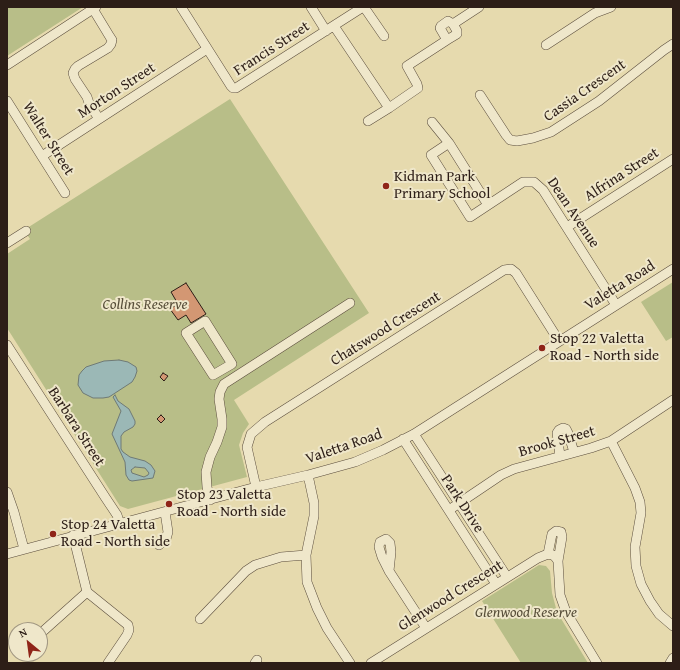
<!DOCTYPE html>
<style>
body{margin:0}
#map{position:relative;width:680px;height:670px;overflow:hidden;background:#e6daae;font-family:"Gentium Book Plus",serif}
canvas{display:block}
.frame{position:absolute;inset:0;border:8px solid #2d1e17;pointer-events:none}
.north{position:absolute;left:8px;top:622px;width:40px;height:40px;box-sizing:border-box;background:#efe7ca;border:1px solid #a19782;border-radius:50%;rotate:331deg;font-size:11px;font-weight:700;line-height:16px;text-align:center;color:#2d1e17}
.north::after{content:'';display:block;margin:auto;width:14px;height:18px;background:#8f2418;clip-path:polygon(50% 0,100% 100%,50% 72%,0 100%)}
</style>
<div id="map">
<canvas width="680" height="670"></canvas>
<div class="frame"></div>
<div class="north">N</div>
</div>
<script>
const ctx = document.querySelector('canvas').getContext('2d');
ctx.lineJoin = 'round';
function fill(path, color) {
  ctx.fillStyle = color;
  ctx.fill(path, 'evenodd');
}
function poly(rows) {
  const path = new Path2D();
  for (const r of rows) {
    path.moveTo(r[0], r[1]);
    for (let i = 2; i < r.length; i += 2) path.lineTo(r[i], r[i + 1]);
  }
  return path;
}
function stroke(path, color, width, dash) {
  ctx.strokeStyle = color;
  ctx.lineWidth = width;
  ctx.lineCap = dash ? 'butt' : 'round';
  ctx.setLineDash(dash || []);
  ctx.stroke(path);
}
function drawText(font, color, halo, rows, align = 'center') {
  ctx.font = font + ' "Gentium Book Plus",serif';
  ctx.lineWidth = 4;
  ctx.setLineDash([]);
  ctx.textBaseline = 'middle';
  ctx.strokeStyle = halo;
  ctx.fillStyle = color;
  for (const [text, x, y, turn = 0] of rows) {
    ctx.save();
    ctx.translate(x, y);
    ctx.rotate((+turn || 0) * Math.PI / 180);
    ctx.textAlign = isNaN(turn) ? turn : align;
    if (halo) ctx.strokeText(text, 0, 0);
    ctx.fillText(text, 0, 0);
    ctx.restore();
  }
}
fill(poly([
 [7,7,83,7,7,56],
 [230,99,369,313,234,400,249,424,243,433,239,445,247,477,128,509,120,506,7,328,7,254,30,239,24,230],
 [673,282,673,337,666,341,641,302],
 [539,565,546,566,550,571,552,593,557,612,588,663,521,663,482,601]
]), '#b8be88');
const water = poly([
 [119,360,128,362,136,367,137,371,135,377,132,382,109,397,103,398,93,398,83,393,78,385,79,375,82,371,86,367,104,361,119,360],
 [115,395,118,401,129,409,135,421,135,424,133,427,124,432,121,436,121,449,123,452,130,457,145,461,151,465,155,471,153,478,132,481,129,480,126,475,125,462,112,434,121,411,113,397,115,395],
 [135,467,145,468,149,473,148,475,144,477,132,473,131,470,135,467]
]);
fill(water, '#9bb8b6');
stroke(water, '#6f7a76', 1);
const building = poly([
 [186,283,206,314,191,323,186,315,178,320,170,309,178,304,171,292,186,283],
 [163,373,168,376,164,381,160,377,163,373],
 [161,415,165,419,161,423,157,419,161,415]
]);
fill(building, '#d39773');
stroke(building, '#2d1e17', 1);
const minor = poly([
 [181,7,231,86,233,88,236,88,363,7],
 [311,7,326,31],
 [364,7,384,36],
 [93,9,110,37,112,40,111,44,108,48,78,66,75,69,73,73,75,79,87,97,89,103,99,119],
 [334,26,389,108,418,88,417,84,407,66,447,40,440,28,441,26,448,21,453,24,479,7],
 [447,40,457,34,457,31,453,24],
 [546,45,595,13,611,7],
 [7,65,96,7],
 [480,95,506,135,510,140,517,141,533,138,551,132,599,101,664,50,673,44],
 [7,101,65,193],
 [368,121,389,108],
 [432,122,449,143,488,205],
 [449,143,431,155,470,217,523,182,534,182,543,190,616,305],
 [42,156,207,49],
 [567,227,673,159],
 [7,243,26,231],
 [205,321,232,364,213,375,186,333,205,321],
 [7,345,105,497,117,515,120,524],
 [414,434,507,577],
 [403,439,496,584],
 [611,441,635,488,640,502,641,513,635,547,636,566,641,584,650,601,659,614,673,626],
 [560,456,557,433,559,430,563,428,566,429,568,433,574,452],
 [308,475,314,503,314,516,306,555,307,582,317,608,327,628,350,663],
 [256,487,247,447,251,434,265,422,504,270,511,269,516,273,559,341],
 [7,492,14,512,24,549],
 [210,500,207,487,206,472,210,457,217,442,222,427,222,419,219,399,220,392,224,384,350,303],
 [449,510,501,475,514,469,591,448,611,441,673,400],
 [73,535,87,592,128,625,129,630,127,635,108,663],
 [159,545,166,539,168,532,165,512],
 [7,554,256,487,308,475,355,462,383,450,414,434,673,269],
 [548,554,552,534,556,531,561,532,562,537,558,561],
 [389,571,391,552,390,543,386,539,380,542,379,547,382,557,389,571,426,628],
 [200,619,246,571,255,565,281,557,306,555],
 [40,634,87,592],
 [255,663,257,660],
 [371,663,538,558,548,554,553,555,556,558,558,561,560,595,566,612,597,663],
 [670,663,673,658]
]);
stroke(minor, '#5b4d3d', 10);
stroke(minor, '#efe7ca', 9);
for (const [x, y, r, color] of [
 [386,186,4,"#8f2418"],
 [542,348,4,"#8f2418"],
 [169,504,4,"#8f2418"],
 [53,534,4,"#8f2418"]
]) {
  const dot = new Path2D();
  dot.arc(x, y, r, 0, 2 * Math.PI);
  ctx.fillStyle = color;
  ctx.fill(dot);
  stroke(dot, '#efe7ca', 1.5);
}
drawText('15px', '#2d1e17', '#efe7ca', [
 ["Francis Street",272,49,-33],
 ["Morton Street",117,91,-33],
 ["Cassia Crescent",585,91,-35],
 ["Walter Street",48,139,58],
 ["Alfrina Street",622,175,-33],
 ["Dean Avenue",573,213,56],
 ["Valetta Road",620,286,-32],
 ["Chatswood Crescent",386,329,-32],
 ["Barbara Street",76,427,57],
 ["Brook Street",557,442,-16],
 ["Valetta Road",344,447,-19],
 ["Park Drive",462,504,57],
 ["Glenwood Crescent",451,596,-32]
]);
drawText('15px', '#2d1e17', '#efe7ca', [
 ["Kidman Park",394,177],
 ["Primary School",394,194],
 ["Stop 22 Valetta",550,339],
 ["Road - North side",550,356],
 ["Stop 23 Valetta",177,495],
 ["Road - North side",177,512],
 ["Stop 24 Valetta",61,525],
 ["Road - North side",61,542]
], 'left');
drawText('italic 15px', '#574e39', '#efe7ca', [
 ["Collins Reserve",145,305],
 ["Glenwood Reserve",526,613]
]);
</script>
